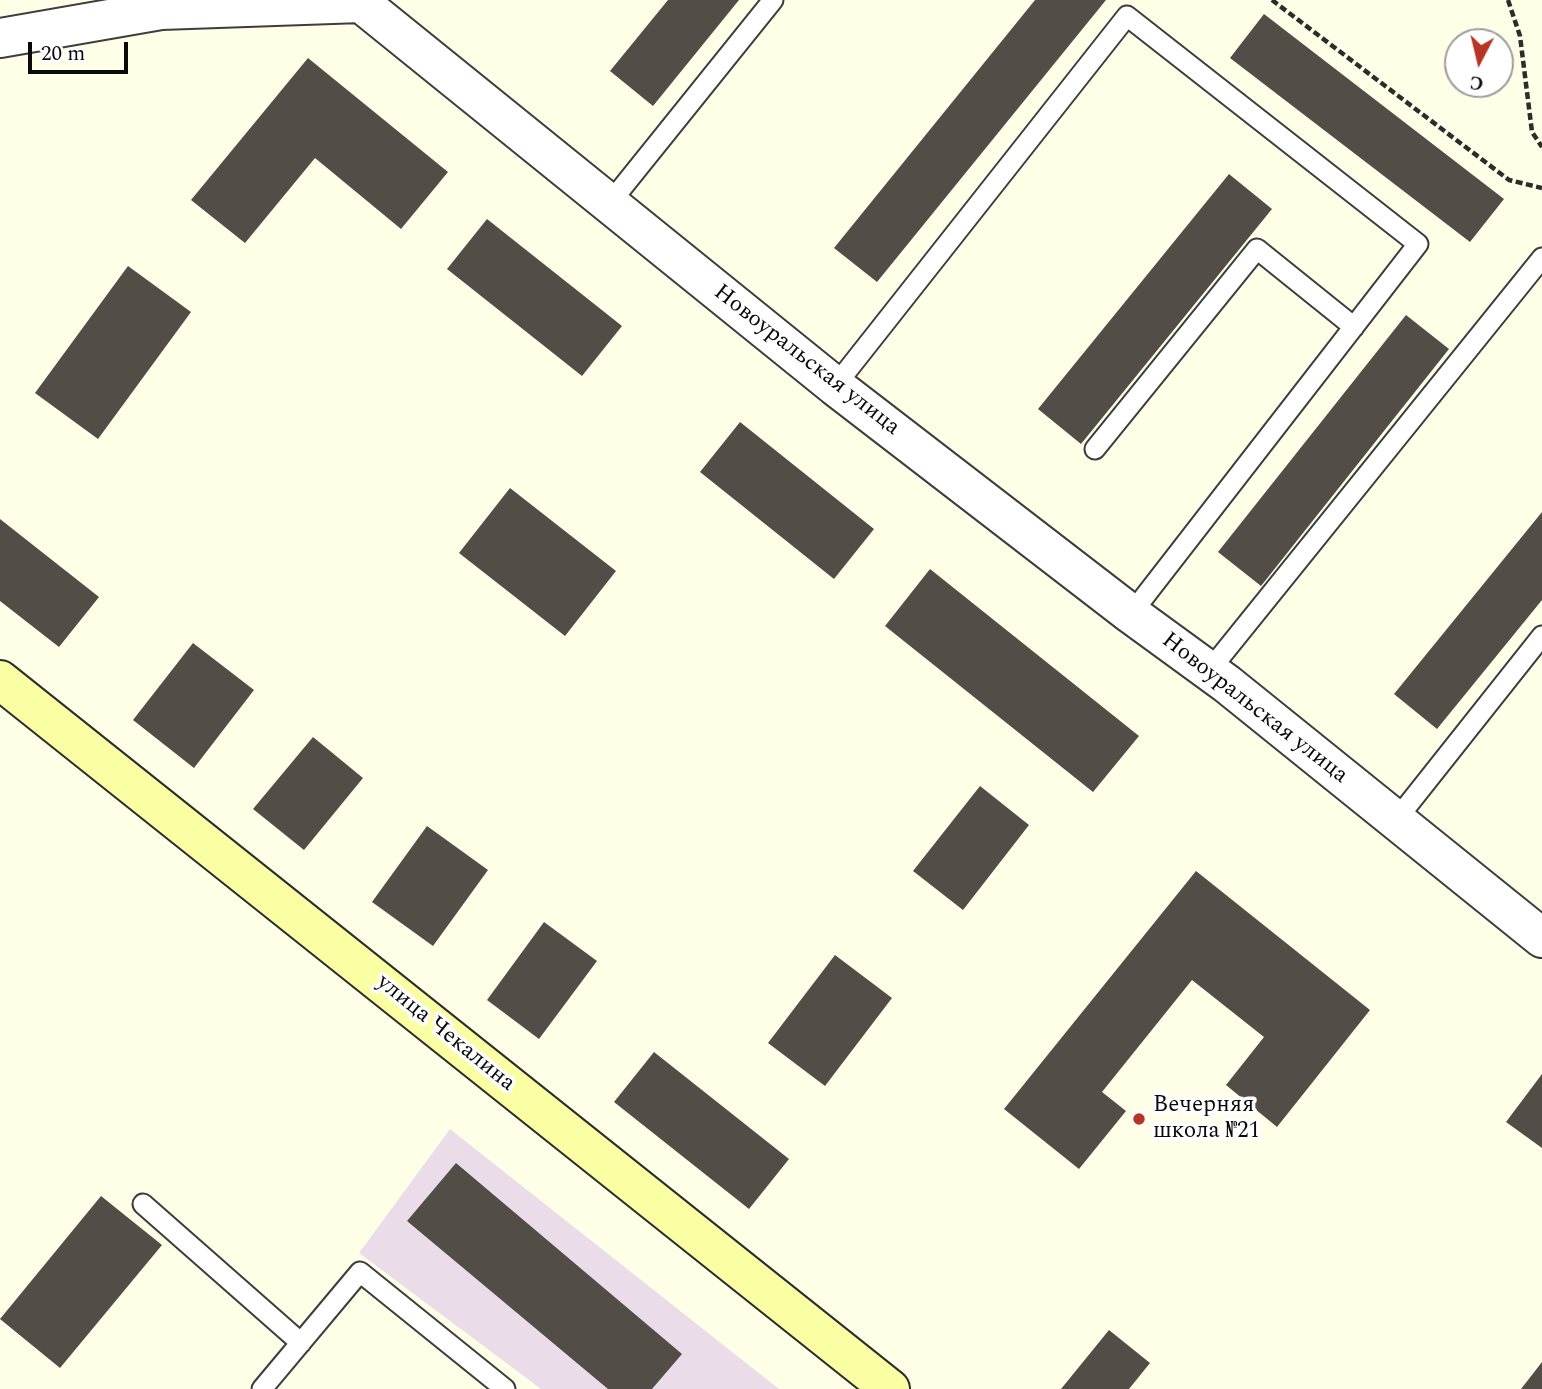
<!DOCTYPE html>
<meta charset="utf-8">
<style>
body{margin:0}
#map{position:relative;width:1542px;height:1389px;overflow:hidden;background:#fffee7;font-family:Spectral,serif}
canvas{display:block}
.north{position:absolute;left:1444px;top:28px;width:70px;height:70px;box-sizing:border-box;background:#fff;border:2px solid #9d9d9d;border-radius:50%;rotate:187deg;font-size:19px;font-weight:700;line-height:28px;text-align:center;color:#0a0a0a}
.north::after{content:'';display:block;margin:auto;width:24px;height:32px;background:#b93523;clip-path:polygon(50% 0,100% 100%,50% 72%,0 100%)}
.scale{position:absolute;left:28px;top:42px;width:100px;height:32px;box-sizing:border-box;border:4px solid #0a0a0a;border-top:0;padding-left:9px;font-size:21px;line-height:24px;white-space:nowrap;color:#0a0a0a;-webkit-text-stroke:5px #fff;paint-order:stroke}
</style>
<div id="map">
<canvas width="1542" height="1389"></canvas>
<div class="north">С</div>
<div class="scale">20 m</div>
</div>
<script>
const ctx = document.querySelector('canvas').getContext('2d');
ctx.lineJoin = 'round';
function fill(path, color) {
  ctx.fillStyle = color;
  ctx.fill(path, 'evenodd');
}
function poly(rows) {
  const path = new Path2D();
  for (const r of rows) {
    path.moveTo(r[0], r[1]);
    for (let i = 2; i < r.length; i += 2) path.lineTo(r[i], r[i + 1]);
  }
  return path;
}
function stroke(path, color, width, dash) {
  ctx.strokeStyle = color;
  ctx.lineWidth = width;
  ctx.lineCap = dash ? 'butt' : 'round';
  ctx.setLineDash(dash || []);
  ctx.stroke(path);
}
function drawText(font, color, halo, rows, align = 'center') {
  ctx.font = font + ' Spectral,serif';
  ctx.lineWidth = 7;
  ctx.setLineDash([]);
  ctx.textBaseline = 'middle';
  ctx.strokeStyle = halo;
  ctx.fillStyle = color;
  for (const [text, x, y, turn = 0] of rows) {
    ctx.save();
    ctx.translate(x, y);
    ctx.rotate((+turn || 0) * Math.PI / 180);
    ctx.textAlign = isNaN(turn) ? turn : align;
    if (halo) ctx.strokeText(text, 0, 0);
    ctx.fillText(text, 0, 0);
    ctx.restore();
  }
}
fill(poly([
 [450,1129,779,1389,541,1389,359,1253]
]), '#eadde9');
fill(poly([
 [668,0,739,0,653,106,610,71],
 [1035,0,1106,0,877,282,834,248],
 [1264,14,1504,199,1470,242,1230,58],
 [308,58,448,172,401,229,315,158,245,243,191,200],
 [1229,174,1272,209,1081,444,1038,409],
 [487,219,622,326,582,376,447,269],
 [128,266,191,312,98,439,35,393],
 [1406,315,1449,349,1261,586,1218,552],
 [740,422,874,529,834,579,700,472],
 [510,488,616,571,565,636,459,553],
 [1542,512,1542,600,1437,729,1394,694],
 [0,519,99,597,59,647,0,601],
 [930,569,1139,736,1093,792,885,626],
 [193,643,254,690,194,768,133,720],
 [313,737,363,778,304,850,253,809],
 [980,786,1029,825,963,910,913,871],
 [427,826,488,870,433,946,372,902],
 [1196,871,1370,1010,1277,1127,1226,1085,1264,1037,1192,980,1102,1092,1126,1111,1079,1169,1004,1109],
 [544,922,597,961,539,1039,487,1000],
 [835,955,892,998,825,1086,768,1043],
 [654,1052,789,1159,749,1209,614,1102],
 [1542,1074,1542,1148,1506,1122],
 [456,1163,682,1354,652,1389,608,1389,407,1221],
 [101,1196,162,1245,60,1368,0,1319],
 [1109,1330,1150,1363,1129,1389,1061,1389],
 [1542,1362,1542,1389,1521,1389]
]), '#524d46');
const lane = poly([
 [609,204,773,0],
 [835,386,1127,16,1418,244,1131,614],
 [1095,449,1257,249,1354,327],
 [1209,671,1542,258],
 [1396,820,1542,636],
 [143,1204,301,1343],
 [262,1389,360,1272,505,1389]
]);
const street = poly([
 [0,38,161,10,361,3,835,386,1131,614,1227,684,1542,938]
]);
const secondary = poly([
 [0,680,890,1389]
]);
stroke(lane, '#3d3d3d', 23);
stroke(street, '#3d3d3d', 42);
stroke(secondary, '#2c2c2c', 42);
stroke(poly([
 [1272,0,1509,180,1542,188],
 [1508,0,1520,36,1532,132,1542,147]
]), '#2c2c2c', 4.5, [7, 3.5]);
stroke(lane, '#fff', 19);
stroke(street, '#fff', 38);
stroke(secondary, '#f9ffa2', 38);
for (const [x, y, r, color] of [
 [1139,1119,7,"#b93523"]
]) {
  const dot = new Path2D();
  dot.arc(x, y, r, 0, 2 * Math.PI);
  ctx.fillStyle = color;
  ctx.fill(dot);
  stroke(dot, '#fff', 2.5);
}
drawText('23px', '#0a0a0a', '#fff', [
 ["Новоуральская улица",806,361,38],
 ["Новоуральская улица",1254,709,38],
 ["улица Чекалина",445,1034,39]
]);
drawText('23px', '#0a0a0a', '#fff', [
 ["Вечерняя",1153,1106],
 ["школа №21",1153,1132]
], 'left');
</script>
